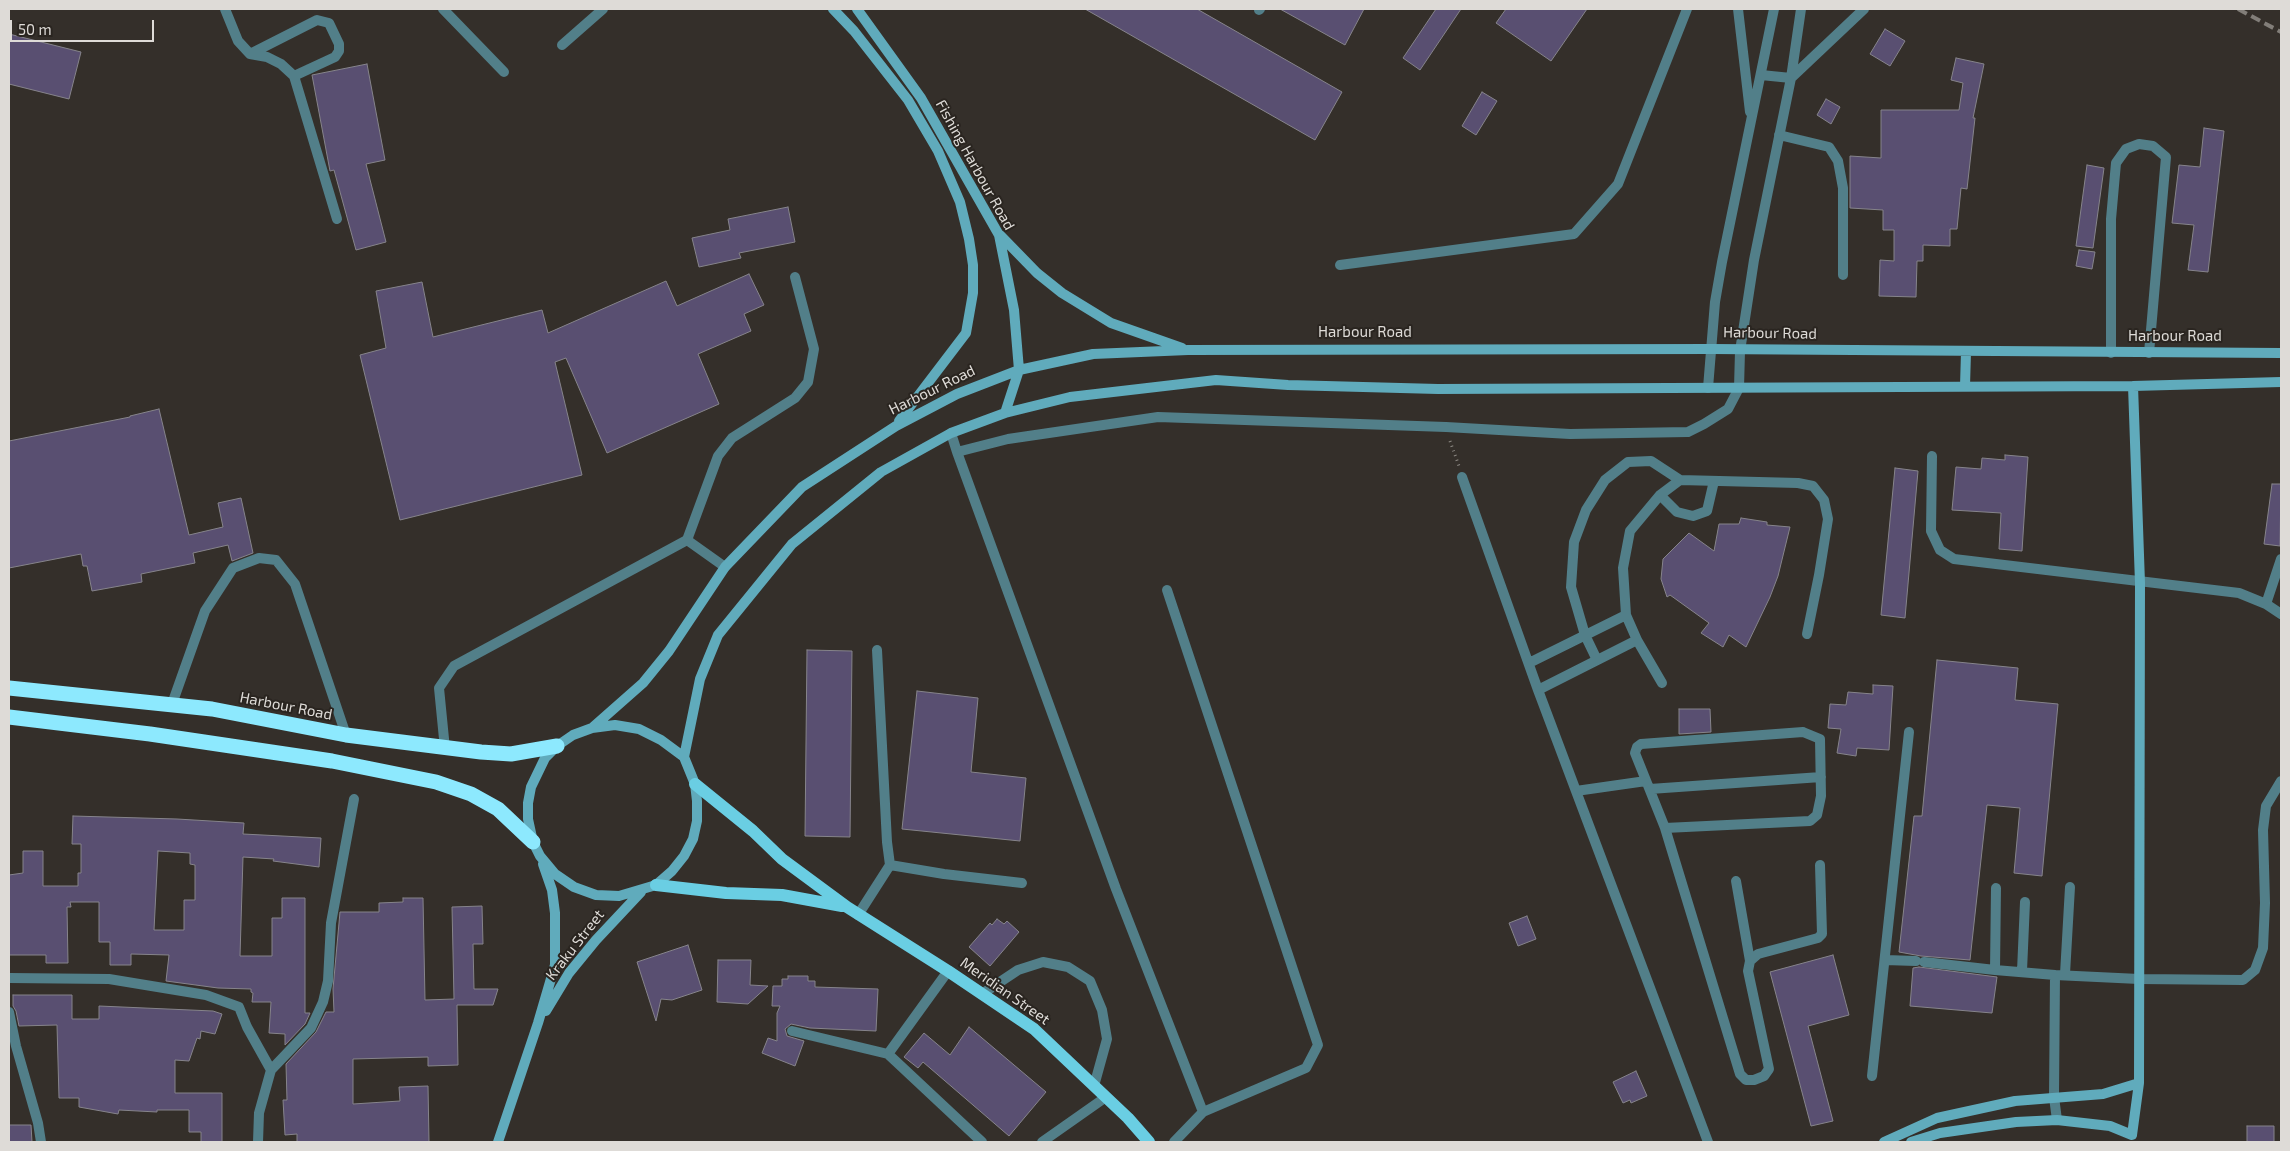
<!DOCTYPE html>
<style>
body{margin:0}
#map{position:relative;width:2290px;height:1151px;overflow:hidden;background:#342f2a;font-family:"Exo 2",sans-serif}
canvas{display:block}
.frame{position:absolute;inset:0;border:10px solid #dedbd7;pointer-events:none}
.scale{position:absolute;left:10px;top:20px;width:144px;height:22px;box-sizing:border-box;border:2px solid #dedbd7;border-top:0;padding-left:6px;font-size:15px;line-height:18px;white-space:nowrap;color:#dedbd7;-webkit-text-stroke:4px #2a2520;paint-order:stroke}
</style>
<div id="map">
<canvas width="2290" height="1151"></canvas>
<div class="frame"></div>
<div class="scale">50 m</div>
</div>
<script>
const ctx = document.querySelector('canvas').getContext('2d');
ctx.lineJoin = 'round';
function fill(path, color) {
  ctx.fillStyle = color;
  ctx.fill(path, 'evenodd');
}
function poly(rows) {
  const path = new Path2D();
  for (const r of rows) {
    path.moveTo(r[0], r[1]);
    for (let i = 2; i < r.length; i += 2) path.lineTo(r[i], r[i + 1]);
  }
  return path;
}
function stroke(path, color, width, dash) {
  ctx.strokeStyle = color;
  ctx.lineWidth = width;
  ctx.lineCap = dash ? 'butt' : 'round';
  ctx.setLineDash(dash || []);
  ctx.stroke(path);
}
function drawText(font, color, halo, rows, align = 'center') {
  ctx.font = font + ' "Exo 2",sans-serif';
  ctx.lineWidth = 4;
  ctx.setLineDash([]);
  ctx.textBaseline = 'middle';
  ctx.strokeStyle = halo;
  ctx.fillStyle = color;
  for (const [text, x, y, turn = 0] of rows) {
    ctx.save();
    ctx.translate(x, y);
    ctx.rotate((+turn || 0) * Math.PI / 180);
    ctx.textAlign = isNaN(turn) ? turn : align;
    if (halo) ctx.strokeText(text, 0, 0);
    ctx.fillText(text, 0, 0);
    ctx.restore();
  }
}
const building = poly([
 [1085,9,1197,9,1342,92,1315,140,1085,9],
 [1280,9,1364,9,1345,45,1280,9],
 [1436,9,1461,9,1420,70,1403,58,1436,9],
 [1506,9,1587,9,1551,61,1496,23,1506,9],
 [1885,29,1905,41,1890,66,1870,54,1885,29],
 [9,34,81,52,69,99,9,84,9,34],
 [1956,58,1984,64,1973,118,1975,118,1967,189,1961,188,1957,229,1950,229,1950,246,1923,245,1923,261,1917,261,1916,297,1879,296,1880,260,1894,261,1894,230,1883,230,1883,210,1850,208,1850,156,1881,158,1881,110,1959,110,1963,83,1951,80,1956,58],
 [367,64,385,160,366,164,386,242,356,250,334,170,330,171,312,75,367,64],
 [1482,92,1497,101,1476,135,1462,126,1482,92],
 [1826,99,1840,107,1831,124,1817,115,1826,99],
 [2204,128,2224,131,2208,272,2188,270,2194,225,2172,223,2179,165,2200,167,2204,128],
 [2087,165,2104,168,2093,248,2076,246,2087,165],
 [788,207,795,242,739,253,741,258,699,267,692,238,730,230,728,219,788,207],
 [2079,250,2095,252,2092,269,2076,266,2079,250],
 [749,274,764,305,744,314,751,331,698,354,719,404,607,453,566,358,555,362,582,475,400,520,360,355,386,348,376,291,422,282,433,337,542,310,548,333,666,281,677,306,749,274],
 [159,409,189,535,223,527,218,503,241,498,253,553,232,561,228,545,193,553,195,563,141,574,142,582,92,591,87,566,83,566,81,554,9,568,9,441,130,417,130,416,159,409],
 [2005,455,2028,457,2022,551,1999,549,2001,513,1952,510,1956,467,1981,469,1982,458,2005,460,2005,455],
 [1895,468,1918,471,1905,618,1881,615,1895,468],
 [2272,484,2281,484,2280,546,2264,544,2272,484],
 [1741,518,1767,522,1767,525,1790,527,1778,576,1770,597,1746,647,1729,635,1723,647,1701,633,1709,623,1670,595,1667,597,1661,579,1663,559,1689,533,1714,551,1719,524,1739,524,1741,518],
 [807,650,852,651,850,837,805,836,807,650],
 [1937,660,2018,668,2015,700,2058,704,2042,876,2014,873,2020,808,1987,805,1970,960,1921,956,1899,952,1914,816,1922,816,1937,660],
 [1873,685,1893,686,1889,750,1857,748,1856,756,1837,753,1841,729,1828,728,1830,704,1846,705,1848,692,1873,694,1873,685],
 [917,691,978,698,971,772,1026,778,1020,841,902,829,917,691],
 [1679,709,1710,709,1711,732,1679,734,1679,709],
 [73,816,177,819,244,823,243,834,321,838,319,867,273,861,274,859,243,857,240,956,272,956,272,918,282,918,282,898,305,898,305,1013,310,1013,305,1024,285,1045,285,1034,269,1033,271,1002,252,1002,253,993,251,992,251,989,218,988,166,981,169,955,131,954,131,965,110,965,110,942,99,942,99,902,70,902,71,907,67,907,68,963,46,963,46,955,9,955,9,875,23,873,23,851,43,851,43,886,78,886,78,873,81,873,81,844,72,844,73,816],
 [158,851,190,853,190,864,195,865,195,900,184,900,184,930,154,930,158,851],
 [403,898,423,898,425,1000,454,999,452,907,482,906,483,944,473,944,474,989,498,989,493,1005,457,1005,458,1065,428,1066,428,1057,353,1059,353,1104,400,1101,399,1087,428,1086,429,1142,297,1142,297,1134,285,1135,283,1100,287,1100,286,1064,316,1032,326,1012,334,1012,333,989,340,912,379,912,379,903,403,902,403,898],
 [1527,916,1536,939,1518,946,1509,923,1527,916],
 [997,919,1004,924,1007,921,1019,932,990,966,969,947,990,923,992,925,997,919],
 [688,945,702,990,672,1000,661,999,656,1021,637,962,688,945],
 [1833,955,1849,1015,1808,1026,1833,1121,1811,1126,1770,972,1833,955],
 [718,960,751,960,750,985,768,986,748,1004,717,1002,718,960],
 [1919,967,1997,977,1992,1013,1910,1006,1913,968,1919,967],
 [788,976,808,976,808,981,815,981,815,987,878,989,876,1031,810,1028,791,1024,785,1029,787,1036,804,1041,795,1066,762,1053,768,1038,777,1041,777,1013,780,1006,772,1006,773,986,782,986,782,979,788,979,788,976],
 [13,995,72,995,72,1019,99,1019,99,1006,213,1011,222,1014,215,1034,201,1031,200,1039,197,1038,189,1061,175,1060,175,1093,222,1093,222,1142,201,1142,201,1132,189,1132,189,1110,157,1110,157,1112,119,1110,118,1114,79,1107,79,1098,59,1098,57,1025,19,1026,16,1011,13,1006,13,995],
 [969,1027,1046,1092,1009,1136,923,1062,918,1068,904,1057,924,1033,950,1055,969,1027],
 [1636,1071,1647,1096,1631,1103,1630,1100,1623,1103,1613,1082,1636,1071],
 [9,1125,31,1125,32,1142,9,1142,9,1125],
 [2247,1126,2274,1126,2274,1142,2247,1142,2247,1126]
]);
fill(building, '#594f71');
stroke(building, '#86848b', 1);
stroke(poly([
 [1450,441,1459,466]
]), '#8b8782', 3, [1, 4]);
stroke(poly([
 [225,9,238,41,250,54,267,57,281,64,294,76,337,219],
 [443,9,504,72],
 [1738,9,1750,112],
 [1259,10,1260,9],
 [562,45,603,9],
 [250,54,317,20,329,23,339,44,339,51,335,57,294,76],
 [1761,75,1791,78,1864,9],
 [1779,135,1829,147,1838,161,1843,188,1843,275],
 [1340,265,1574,234,1618,184,1687,9],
 [2111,353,2111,219,2116,163,2126,149,2139,144,2153,146,2166,157,2149,353],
 [1708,388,1715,302,1722,262,1774,9],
 [951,433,957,452,1008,439,1158,417,1446,427,1570,434,1688,432,1704,424,1728,409,1739,388,1740,351,1754,260,1791,78,1801,9],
 [957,452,1116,889,1203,1112,1174,1142],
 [1932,456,1931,531,1940,550,1954,559,2239,593,2266,604,2281,614],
 [1462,477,1538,690,1708,1142],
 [1660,495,1677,512,1693,516,1707,511,1714,481],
 [687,540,718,456,732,438,795,398,808,382,814,349,795,277],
 [1167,590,1318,1045,1306,1068,1203,1112],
 [2266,604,2281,559],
 [877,650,887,842,890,865,944,874,1022,883],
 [1597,660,1585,635,1571,587,1574,542,1586,510,1605,480,1628,462,1651,461,1680,480],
 [1529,663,1626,615],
 [1662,683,1637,640,1626,615,1623,568,1630,531,1660,495,1680,480,1798,483,1813,486,1824,500,1828,519,1819,575,1807,634],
 [1538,690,1637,640],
 [172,704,205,611,233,568,259,558,276,560,295,584,346,735],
 [1803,732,1820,739,1821,796,1817,815,1810,821,1665,828,1635,753,1637,747,1641,744,1803,732],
 [445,749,439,688,454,666,687,540,725,567],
 [1650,789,1821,777],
 [1576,791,1646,781],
 [1665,828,1740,1074,1746,1080,1754,1080,1764,1076,1769,1069,1748,971,1750,961,1758,954,1818,938,1822,934,1820,865],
 [1736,881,1750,961],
 [1996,888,1995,970,2055,975],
 [858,915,890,865],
 [1885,960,1916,961],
 [1924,962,1995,970],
 [2022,971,2025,902],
 [2065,974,2070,887],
 [982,994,1018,970,1043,962,1068,967,1090,981,1102,1010,1107,1039,1094,1086],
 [792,1031,888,1054,982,1142],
 [888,1054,948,971],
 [1872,1076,1909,732],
 [2057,1120,2054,1097,2055,975,2139,979,2243,980,2255,970,2263,948,2265,903,2263,830,2266,806,2281,781],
 [1042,1142,1106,1097]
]), '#527f89', 10);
stroke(poly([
 [9,978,109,979,206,995,239,1007,247,1027,271,1070,259,1113,258,1142],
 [9,1012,16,1046,38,1123,41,1142],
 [271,1070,311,1028,323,1002,328,981,331,923,354,799]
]), '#527f89', 10);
stroke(poly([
 [833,9,854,31,908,100,938,151,960,202,969,239,973,265,973,293,966,333,899,421],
 [857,9,921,98,999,235,1014,310,1019,370,1005,413],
 [1000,235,1037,273,1062,293,1111,323,1182,348],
 [1965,386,1966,352],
 [615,725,639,729,661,740,684,757,695,784,697,801,697,821,693,839,684,856,672,871,656,885,619,896,596,895,574,887,555,874,540,856,533,842,528,819,528,803,531,787,545,758,557,746,573,735,592,728,615,725],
 [592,728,643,683,669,651,725,567,802,487,896,426,957,394,1019,370,1093,354,1188,350,1711,349,2281,353],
 [684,757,700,679,718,635,792,544,881,472,951,433,1005,413,1070,397,1216,380,1288,385,1438,389,2133,386,2281,382],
 [546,1011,569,973,596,940,641,892],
 [498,1142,538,1023,555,965,555,913,552,890,543,864],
 [1884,1142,1937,1118,2015,1101,2103,1094,2139,1083],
 [1911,1142,1940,1133,2016,1122,2057,1120,2110,1126,2132,1135,2139,1083,2140,583,2133,386]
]), '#60abbc', 10);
stroke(poly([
 [695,784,753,831,782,859,847,907,948,971,1034,1029,1128,1118,1149,1142],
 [656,885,726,893,782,895,842,906]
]), '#6acee3', 12);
stroke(poly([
 [9,688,212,709,346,735,481,752,511,754,557,746],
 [9,717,150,734,332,761,436,782,471,794,498,809,533,842]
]), '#8de9fe', 15);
stroke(poly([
 [2238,9,2281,32]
]), '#827e79', 4, [10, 5]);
drawText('15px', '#dedbd7', '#2a2520', [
 ["Fishing Harbour Road",975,165,61],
 ["Harbour Road",1365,332],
 ["Harbour Road",1770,333,1],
 ["Harbour Road",2175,336],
 ["Harbour Road",932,390,-26],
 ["Harbour Road",286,706,11],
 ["Kraku Street",575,945,-52],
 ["Meridian Street",1005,991,35]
]);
</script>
